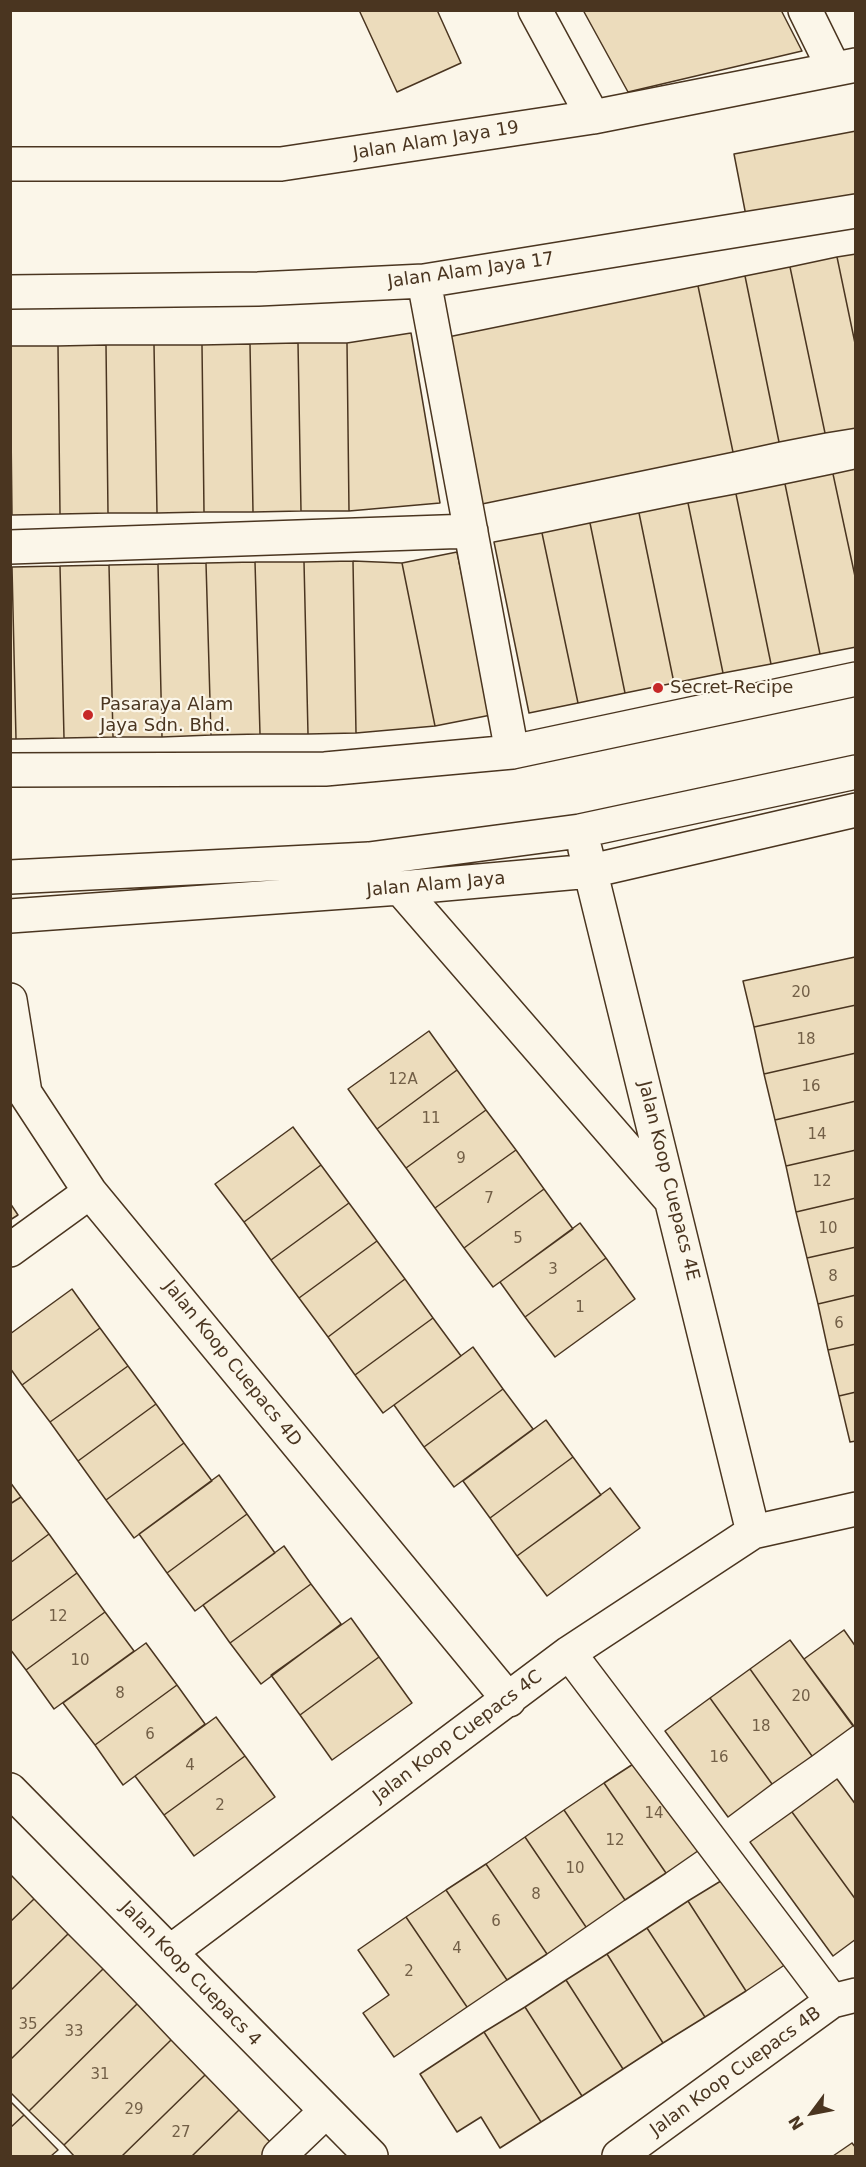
<!DOCTYPE html>
<style>
body{margin:0}
#map{position:relative;width:866px;height:2167px;overflow:hidden;background:#fbf6e9;font-family:"DejaVu Sans",sans-serif}
canvas{display:block}
.frame{position:absolute;inset:0;border:12px solid #4a3520;pointer-events:none}
.north{position:absolute;left:782px;top:2083px;width:60px;height:60px;-webkit-text-stroke:4px #fbf6e9;paint-order:stroke;rotate:238deg;font-size:16px;font-weight:700;line-height:24px;text-align:center;color:#4a3520}
.north::after{content:'';display:block;margin:auto;width:21px;height:27px;background:#4a3520;clip-path:polygon(50% 0,100% 100%,50% 72%,0 100%)}
</style>
<div id="map">
<canvas width="866" height="2167"></canvas>
<div class="frame"></div>
<div class="north">N</div>
</div>
<script>
const ctx = document.querySelector('canvas').getContext('2d');
ctx.lineJoin = 'round';
function fill(path, color) {
  ctx.fillStyle = color;
  ctx.fill(path, 'evenodd');
}
function poly(rows) {
  const path = new Path2D();
  for (const r of rows) {
    path.moveTo(r[0], r[1]);
    for (let i = 2; i < r.length; i += 2) path.lineTo(r[i], r[i + 1]);
  }
  return path;
}
function stroke(path, color, width, dash) {
  ctx.strokeStyle = color;
  ctx.lineWidth = width;
  ctx.lineCap = dash ? 'butt' : 'round';
  ctx.setLineDash(dash || []);
  ctx.stroke(path);
}
function drawText(font, color, halo, rows, align = 'center') {
  ctx.font = font + ' "DejaVu Sans",sans-serif';
  ctx.lineWidth = 4.5;
  ctx.setLineDash([]);
  ctx.textBaseline = 'middle';
  ctx.strokeStyle = halo;
  ctx.fillStyle = color;
  for (const [text, x, y, turn = 0] of rows) {
    ctx.save();
    ctx.translate(x, y);
    ctx.rotate((+turn || 0) * Math.PI / 180);
    ctx.textAlign = isNaN(turn) ? turn : align;
    if (halo) ctx.strokeText(text, 0, 0);
    ctx.fillText(text, 0, 0);
    ctx.restore();
  }
}
const building = poly([
 [359,10,437,10,461,63,397,92,359,10],
 [583,10,781,10,802,51,628,92,583,10],
 [856,131,856,200,747,221,734,154,856,131],
 [856,254,856,348,837,257,856,254],
 [837,257,856,348,856,428,825,433,790,267,837,257],
 [790,267,825,433,779,442,745,276,790,267],
 [745,276,779,442,733,452,698,286,745,276],
 [698,286,733,452,482,504,448,337,698,286],
 [411,333,440,503,349,511,347,343,411,333],
 [298,343,347,343,349,511,301,511,298,343],
 [298,343,301,511,253,512,250,344,298,343],
 [250,344,253,512,204,512,202,345,250,344],
 [106,345,154,345,157,513,108,513,106,345],
 [106,345,108,513,60,514,58,346,106,345],
 [154,345,202,345,204,512,157,513,154,345],
 [10,346,58,346,60,514,12,515,10,346],
 [10,420,12,515,10,515,10,420],
 [856,469,856,581,833,474,856,469],
 [833,474,856,581,856,647,820,654,785,484,833,474],
 [785,484,820,654,771,664,736,494,785,484],
 [736,494,771,664,723,673,688,503,736,494],
 [688,503,723,673,674,683,639,513,688,503],
 [639,513,674,683,625,693,590,523,639,513],
 [590,523,625,693,578,703,542,533,590,523],
 [542,533,578,703,529,713,494,542,542,533],
 [457,552,491,715,435,726,402,563,457,552],
 [353,561,402,563,435,726,356,733,353,561],
 [353,561,356,733,308,734,304,562,353,561],
 [255,562,260,734,211,735,206,563,255,562],
 [255,562,304,562,308,734,260,734,255,562],
 [206,563,211,735,162,737,158,564,206,563],
 [158,564,162,737,113,737,109,565,158,564],
 [109,565,113,737,64,738,60,566,109,565],
 [60,566,64,738,16,739,12,567,60,566],
 [10,567,12,567,16,739,10,739,10,567],
 [855,957,856,1005,754,1027,743,981,855,957],
 [856,1005,856,1053,764,1074,754,1027,856,1005],
 [429,1031,457,1070,377,1129,348,1089,429,1031],
 [856,1053,856,1101,775,1120,764,1074,856,1053],
 [457,1070,486,1110,406,1168,377,1129,457,1070],
 [856,1101,856,1150,786,1166,775,1120,856,1101],
 [486,1110,516,1150,435,1208,406,1168,486,1110],
 [293,1127,321,1165,244,1222,215,1184,293,1127],
 [516,1150,544,1189,464,1248,435,1208,516,1150],
 [856,1150,856,1198,796,1212,786,1166,856,1150],
 [321,1165,349,1203,271,1260,244,1222,321,1165],
 [544,1189,573,1229,493,1287,464,1248,544,1189],
 [856,1198,856,1247,807,1258,796,1212,856,1198],
 [10,1203,18,1215,10,1220,10,1203],
 [349,1203,377,1241,299,1298,271,1260,349,1203],
 [580,1223,606,1258,525,1317,500,1282,580,1223],
 [377,1241,405,1279,328,1337,299,1298,377,1241],
 [856,1247,856,1295,818,1304,807,1258,856,1247],
 [606,1258,635,1299,555,1357,525,1317,606,1258],
 [405,1279,433,1318,355,1375,328,1337,405,1279],
 [72,1289,100,1328,22,1385,10,1368,10,1334,72,1289],
 [856,1295,856,1344,828,1350,818,1304,856,1295],
 [433,1318,461,1356,383,1413,355,1375,433,1318],
 [100,1328,128,1366,50,1422,22,1385,100,1328],
 [856,1344,856,1392,839,1396,828,1350,856,1344],
 [473,1347,503,1389,424,1447,394,1405,473,1347],
 [128,1366,156,1404,78,1461,50,1422,128,1366],
 [503,1389,533,1429,454,1487,424,1447,503,1389],
 [856,1392,856,1441,850,1442,839,1396,856,1392],
 [156,1404,184,1443,106,1500,78,1461,156,1404],
 [546,1420,573,1457,490,1518,463,1481,546,1420],
 [184,1443,212,1481,134,1538,106,1500,184,1443],
 [573,1457,601,1495,517,1556,490,1518,573,1457],
 [219,1475,247,1514,167,1573,139,1534,219,1475],
 [10,1482,21,1497,10,1504,10,1482],
 [610,1488,640,1528,547,1596,517,1556,610,1488],
 [21,1497,49,1534,10,1563,10,1504,21,1497],
 [247,1514,275,1553,195,1611,167,1573,247,1514],
 [49,1534,77,1573,10,1622,10,1563,49,1534],
 [284,1546,311,1584,230,1643,203,1605,284,1546],
 [77,1573,105,1612,26,1670,10,1649,10,1622,77,1573],
 [311,1584,341,1624,261,1684,230,1643,311,1584],
 [105,1612,134,1651,54,1709,26,1670,105,1612],
 [351,1618,379,1657,300,1715,271,1675,351,1618],
 [844,1630,856,1647,856,1729,804,1659,844,1630],
 [790,1640,853,1726,812,1756,750,1669,790,1640],
 [146,1643,177,1685,95,1745,63,1703,146,1643],
 [379,1657,412,1703,332,1760,300,1715,379,1657],
 [750,1669,812,1756,772,1784,710,1698,750,1669],
 [177,1685,205,1724,123,1785,95,1745,177,1685],
 [710,1698,772,1784,728,1817,665,1731,710,1698],
 [216,1717,245,1756,164,1815,135,1776,216,1717],
 [245,1756,275,1797,194,1856,164,1815,245,1756],
 [644,1757,705,1846,666,1873,604,1783,644,1757],
 [837,1779,856,1805,856,1900,792,1812,837,1779],
 [604,1783,666,1873,625,1900,564,1810,604,1783],
 [564,1810,625,1900,586,1927,525,1837,564,1810],
 [792,1812,856,1900,856,1939,833,1956,750,1842,792,1812],
 [525,1837,586,1927,547,1954,486,1864,525,1837],
 [486,1864,547,1954,507,1980,446,1890,486,1864],
 [10,1874,34,1899,10,1922,10,1874],
 [729,1876,786,1964,746,1991,688,1901,729,1876],
 [446,1890,507,1980,467,2007,406,1917,446,1890],
 [34,1899,68,1934,10,1991,10,1922,34,1899],
 [688,1901,746,1991,705,2017,647,1928,688,1901],
 [406,1917,467,2007,394,2057,363,2013,389,1995,358,1950,406,1917],
 [647,1928,705,2017,663,2043,607,1954,647,1928],
 [68,1934,103,1969,10,2060,10,1991,68,1934],
 [607,1954,663,2043,623,2069,566,1980,607,1954],
 [103,1969,137,2004,29,2111,10,2092,10,2060,103,1969],
 [566,1980,623,2069,582,2096,525,2007,566,1980],
 [137,2004,171,2040,64,2145,29,2111,137,2004],
 [525,2007,582,2096,541,2122,484,2032,525,2007],
 [484,2032,541,2122,500,2148,481,2117,457,2132,420,2074,484,2032],
 [171,2040,205,2075,122,2156,74,2156,64,2145,171,2040],
 [205,2075,239,2110,192,2156,122,2156,205,2075],
 [10,2101,24,2115,10,2128,10,2101],
 [239,2110,273,2145,262,2156,192,2156,239,2110],
 [24,2115,58,2150,51,2156,10,2156,10,2128,24,2115],
 [852,2143,856,2148,856,2156,833,2156,852,2143]
]);
fill(building, '#ecdcbc');
stroke(building, '#4a3520', 1.5);
const minor = poly([
 [535,10,593,117],
 [805,10,834,69],
 [10,164,281,164,593,117,856,65],
 [424,281,512,752],
 [10,292,258,289,424,281,856,211],
 [10,547,471,531],
 [10,770,325,769,512,752,856,679],
 [585,849,753,1532],
 [10,877,369,859,580,831,856,772],
 [400,888,670,1199],
 [10,916,400,888,591,871,856,810],
 [10,1000,25,1093,90,1192,509,1700],
 [10,1250,90,1192],
 [569,1653,832,2001],
 [10,1790,371,2156],
 [170,1952,569,1653,753,1532,856,1509],
 [279,2156,325,2112],
 [619,2156,832,2001,856,1995]
]);
stroke(minor, '#4a3520', 36);
stroke(minor, '#fbf6e9', 33);
for (const [x, y, r, color] of [
 [658,688,6,"#c62828"],
 [88,715,6,"#c62828"]
]) {
  const dot = new Path2D();
  dot.arc(x, y, r, 0, 2 * Math.PI);
  ctx.fillStyle = color;
  ctx.fill(dot);
  stroke(dot, '#fbf6e9', 2);
}
drawText('15px', '#725f47', null, [
 ["20",801,993],
 ["18",806,1040],
 ["12A",403,1080],
 ["16",811,1087],
 ["11",431,1119],
 ["14",817,1135],
 ["9",461,1159],
 ["12",822,1182],
 ["7",489,1199],
 ["10",828,1229],
 ["5",518,1239],
 ["3",553,1270],
 ["8",833,1277],
 ["1",580,1308],
 ["6",839,1324],
 ["12",58,1617],
 ["10",80,1661],
 ["8",120,1694],
 ["20",801,1697],
 ["18",761,1727],
 ["6",150,1735],
 ["16",719,1758],
 ["4",190,1766],
 ["2",220,1806],
 ["14",654,1814],
 ["12",615,1841],
 ["10",575,1869],
 ["8",536,1895],
 ["6",496,1922],
 ["4",457,1949],
 ["2",409,1972],
 ["35",28,2025],
 ["33",74,2032],
 ["31",100,2075],
 ["29",134,2110],
 ["27",181,2133]
]);
drawText('18px', '#4a3520', '#fbf6e9', [
 ["Jalan Alam Jaya 19",436,141,-9],
 ["Jalan Alam Jaya 17",471,271,-8],
 ["Jalan Alam Jaya",436,885,-5],
 ["Jalan Koop Cuepacs 4E",668,1181,76],
 ["Jalan Koop Cuepacs 4D",232,1364,51],
 ["Jalan Koop Cuepacs 4C",458,1737,-37],
 ["Jalan Koop Cuepacs 4",190,1974,46],
 ["Jalan Koop Cuepacs 4B",736,2072,-36]
]);
drawText('18px', '#4a3520', '#fbf6e9', [
 ["Secret Recipe",670,688],
 ["Pasaraya Alam",100,705],
 ["Jaya Sdn. Bhd.",100,726]
], 'left');
</script>
